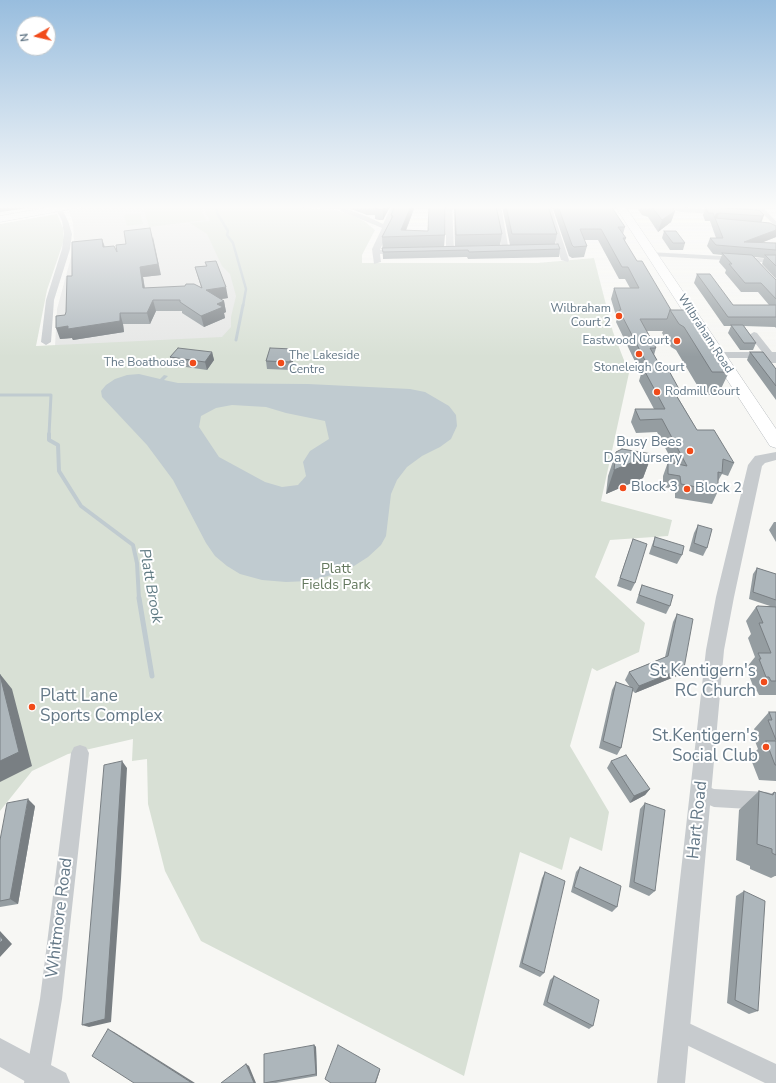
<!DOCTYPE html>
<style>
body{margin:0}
#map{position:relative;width:776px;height:1083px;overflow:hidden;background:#f7f7f4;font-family:"Nunito Sans",sans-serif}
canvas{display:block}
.north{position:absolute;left:16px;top:16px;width:40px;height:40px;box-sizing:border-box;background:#fff;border:1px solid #c1c9cf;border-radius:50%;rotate:262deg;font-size:11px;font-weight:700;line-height:16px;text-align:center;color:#647887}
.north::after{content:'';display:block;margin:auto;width:14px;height:18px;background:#f14b1a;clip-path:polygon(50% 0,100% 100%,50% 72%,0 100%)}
</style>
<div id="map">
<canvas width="776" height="1083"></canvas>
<div class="north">N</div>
</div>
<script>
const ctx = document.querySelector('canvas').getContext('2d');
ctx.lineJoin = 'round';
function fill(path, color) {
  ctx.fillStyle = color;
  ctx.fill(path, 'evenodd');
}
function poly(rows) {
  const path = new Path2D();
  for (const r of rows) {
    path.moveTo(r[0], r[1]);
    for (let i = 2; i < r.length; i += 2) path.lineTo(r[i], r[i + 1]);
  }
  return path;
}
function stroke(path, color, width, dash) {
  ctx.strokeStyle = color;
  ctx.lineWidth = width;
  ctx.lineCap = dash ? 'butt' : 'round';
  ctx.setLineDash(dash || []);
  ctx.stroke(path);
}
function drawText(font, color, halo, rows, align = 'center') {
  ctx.font = font + ' "Nunito Sans",sans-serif';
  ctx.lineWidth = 4;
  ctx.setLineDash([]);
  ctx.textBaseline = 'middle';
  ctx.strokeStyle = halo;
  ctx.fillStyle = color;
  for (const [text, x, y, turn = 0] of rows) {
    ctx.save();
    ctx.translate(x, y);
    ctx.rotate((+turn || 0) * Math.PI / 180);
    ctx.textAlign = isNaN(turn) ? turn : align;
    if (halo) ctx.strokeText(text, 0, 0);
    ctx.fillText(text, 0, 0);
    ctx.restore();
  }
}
fill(poly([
 [87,206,216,206,239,266,235,340,55,346,57,309,74,246,73,223,69,211]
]), '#e5e6e5');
fill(poly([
 [143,206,200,206,206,220,149,227],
 [203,206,282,206,336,210,352,215,364,221,375,230,362,255,362,263,537,263,594,258,613,332,629,373,601,501,672,520,668,536,610,540,595,577,645,623,639,652,597,671,592,668,570,746,609,812,602,851,570,837,562,870,520,852,464,1076,201,941,165,871,148,804,147,759,132,761,133,739,68,754,32,771,0,811,0,224,57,214,63,228,64,240,47,290,36,346,222,337,231,327,231,317,236,296,230,274,222,266,207,234,190,223,210,221],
 [140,213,143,224,127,226,124,215]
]), '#d8e0d5');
fill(poly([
 [139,374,160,379,164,375,168,376,164,380,178,383,308,384,410,389,425,392,449,406,456,415,457,426,451,439,440,447,422,456,407,467,397,480,391,494,386,536,381,545,368,557,354,566,332,575,309,581,286,582,262,580,240,574,227,566,215,556,206,543,173,480,147,445,102,397,101,391,106,385,115,379,127,375],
 [232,405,266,407,286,413,325,421,329,439,310,451,303,462,306,476,298,485,282,487,265,482,219,457,199,427,201,416,216,408]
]), '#c0cbd0');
stroke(poly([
 [217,206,217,213,228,231,227,235,233,243,246,289,243,306]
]), '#c0cbd0', 2.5);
stroke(poly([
 [236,340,243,305],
 [0,395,51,395,49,435]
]), '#c0cbd0', 3);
stroke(poly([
 [49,434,49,440,58,445,59,471,81,506,133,545,137,563,139,599]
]), '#c0cbd0', 4);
stroke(poly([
 [139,598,152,676]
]), '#c0cbd0', 5);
const trunk = poly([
 [55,206,76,206,71,209,0,222,0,216,55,206],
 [615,206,625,206,776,429,776,448,770,446,615,206]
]);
stroke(trunk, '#b9bdc0', 1);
fill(poly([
 [340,206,346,206,346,209,366,216,383,224,392,206,398,206,380,250,400,249,404,251,403,253,380,254,381,262,374,264,372,249,382,228,341,211,340,206],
 [446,206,452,206,454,250,450,252,446,250,446,206],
 [495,206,501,206,509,251,502,249,495,206],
 [545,206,551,206,569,260,568,262,561,260,545,206],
 [665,206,721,210,724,212,721,214,680,212,665,206],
 [755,206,761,206,776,221,776,227,755,206],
 [59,207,62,209,68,221,72,234,70,249,54,300,51,342,46,345,41,342,46,300,62,249,64,234,62,221,56,209,59,207],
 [649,252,776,259,776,263,652,256,648,254,649,252],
 [754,332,757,333,772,352,776,352,776,363,771,363,767,358,719,358,714,355,719,352,762,352,749,335,754,332],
 [80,745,86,747,89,753,62,999,48,1083,24,1083,40,999,71,753,74,747,80,745],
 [701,784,714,789,767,792,776,795,776,813,767,810,714,807,695,799,692,793,695,787,701,784],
 [678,1018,776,1064,776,1083,765,1083,670,1037,667,1029,670,1021,678,1018]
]), '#c7cbce');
fill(poly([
 [776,452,776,460,765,463,762,466,734,597,724,650,685,1083,657,1083,706,650,716,597,748,465,755,456,776,452],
 [0,1038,66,1073,70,1083,28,1083,0,1067,0,1038]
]), '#c7cbce');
fill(trunk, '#fff');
fill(poly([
 [351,206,390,206,383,220,379,220,375,219,375,215,367,215,351,209],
 [395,206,415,206,406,231,445,235,444,247,397,248,510,245,502,206,548,206,557,234,555,244,560,249,559,257,468,259,467,257,383,259,382,237,391,219,391,215],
 [453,206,496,206,502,234,500,246,455,246,454,206],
 [552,206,611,206,625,227,623,234,626,238,625,241,637,261,671,310,729,372,718,395,703,395,676,350,671,347,662,333,663,331,647,331,656,348,654,355,662,369,679,389,677,396,697,430,734,463,728,476,722,474,718,481,718,491,712,504,675,498,675,489,663,487,663,476,668,462,673,463,657,432,636,433,631,422,635,409,654,409,639,381,641,374,616,322,617,319,611,299,614,288,630,288,625,279,619,279,598,240,584,240,587,246,584,257,572,258,569,256],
 [636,206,671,206,675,211,671,222,658,232,648,217,642,215],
 [691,206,751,206,749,209,764,215,761,222,776,237,761,243,776,243,776,279,762,264,764,258,754,257,776,280,776,328,775,327,744,326,756,343,753,350,740,350,728,333,731,326,724,326,694,283,697,274,733,305,769,305,758,292,741,292,725,273,726,270,719,262,722,255,713,254,707,246,710,238,716,238,710,221,705,221,703,215,706,207],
 [664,231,685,243,683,250,670,250,662,238],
 [102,239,105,247,117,252,161,275,143,277,145,288,201,287,195,267,206,266,205,262,228,298,221,299,224,301,226,312,224,313,225,318,204,327,182,313,182,311,156,311,150,324,123,324,124,332,73,340,72,338,60,339,66,312,72,276],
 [212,352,214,360,207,370,172,365,170,357],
 [750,352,776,369,776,400,747,360],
 [294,357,291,370,267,369,266,361],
 [616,452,652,454,643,478,606,494,608,476],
 [774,522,776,522,776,542,769,530],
 [698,525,707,548,703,556,689,551,694,533],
 [655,537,682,555,677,564,649,554,652,545],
 [633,539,635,583,631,591,617,586],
 [757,568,776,574,776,695,759,695,757,691,755,691,748,673,749,671,747,667,755,657,748,638,751,634,746,621,756,607,770,606,749,599,753,574],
 [642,585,670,606,666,614,636,603,639,593],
 [677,614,684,668,679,675,635,693,632,690,621,748,617,755,599,748,612,690,616,682,630,687,625,680,629,672,665,657,673,622],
 [769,712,776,712,776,781,759,780,750,757,758,749,753,736,756,733,754,729],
 [611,761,650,789,645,795,630,803,607,768],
 [759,791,771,794,774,792,776,793,776,876,775,876,771,878,750,869,750,866,736,860,739,810],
 [645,803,655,891,649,896,629,887,640,809],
 [35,806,18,904,0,907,0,840],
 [580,867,617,907,612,912,571,892,576,872],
 [545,872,544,973,540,977,519,967,542,878],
 [744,891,758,1011,749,1014,727,1003,736,896],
 [554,976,593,1026,589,1029,543,1005,550,980],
 [314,1045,316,1047,317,1076,276,1083,264,1083]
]), '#959da1');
fill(poly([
 [0,206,28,206,28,208,0,212],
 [385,206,390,206,383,220,383,210],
 [411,206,415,206,403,237,401,230],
 [675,211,671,222,658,232,662,220],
 [719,213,716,221,715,218,716,214],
 [764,215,761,223,759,224,762,216],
 [776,230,776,237,748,248,744,242],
 [153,237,161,275,143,277,146,298,143,288,140,267],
 [102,239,105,249,103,247],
 [226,287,228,298,208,301,206,290],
 [153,300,156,311,150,324,147,313],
 [224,301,226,312,224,313,225,318,204,327,201,316,217,304],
 [120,313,123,324,124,332,73,340,72,338,60,339,56,328],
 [293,349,294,357,291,370,290,362],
 [212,352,214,360,207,370,205,362],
 [652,454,643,478,606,494,614,470],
 [684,668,679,675,635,693,639,686],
 [0,674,12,689,32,766,0,782],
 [122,761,127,768,121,879,111,1022,89,1027,82,1025],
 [650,789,645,795,630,803,634,796],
 [28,799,35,806,18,904,10,899],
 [0,931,12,944,0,957],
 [108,1029,114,1032,195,1083,192,1083],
 [314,1045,316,1047,317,1076,316,1074],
 [246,1064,249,1066,256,1083,254,1083],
 [380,1069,380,1070,376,1083,375,1083]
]), '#797f83');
const building = poly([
 [376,206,385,206,383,210,375,208,376,206],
 [395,206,411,206,401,230,428,231,429,206,445,206,445,235,382,237,393,216,391,215,395,206],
 [455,206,496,206,502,234,456,235,455,206],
 [506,206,548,206,557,234,512,234,506,206],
 [558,206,611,206,625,227,618,227,626,238,623,238,637,261,642,261,671,310,670,310,667,319,640,319,656,348,650,348,662,369,668,369,679,389,674,389,676,395,697,430,714,430,734,463,723,459,722,473,718,472,718,491,681,484,680,476,668,474,668,462,687,466,662,419,640,420,635,409,665,409,643,368,648,366,619,310,621,310,614,288,639,288,628,267,622,267,601,229,580,229,587,246,574,247,572,245,558,206],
 [649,206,671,206,675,211,662,220,651,206,649,206],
 [706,207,759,210,764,215,762,216,719,213,716,214,715,218,770,223,776,226,776,230,744,242,776,243,776,250,716,245,710,238,723,238,713,213,708,213,706,207],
 [150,228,158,264,140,267,143,288,185,286,186,284,194,284,202,288,195,267,207,266,205,262,216,261,226,287,206,290,224,301,217,304,223,307,201,316,180,302,180,300,153,300,147,313,120,313,120,321,68,329,68,326,56,328,56,316,65,315,66,312,67,276,72,276,72,242,102,239,103,247,114,246,117,252,116,245,126,244,124,231,150,228],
 [664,231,676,231,685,243,673,243,664,231],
 [558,244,560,249,469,252,468,250,383,252,382,248,558,244],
 [722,253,752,255,776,280,776,299,761,283,745,283,729,264,732,264,722,253],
 [765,255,776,255,776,266,765,255],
 [697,274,710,274,733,305,776,305,776,317,728,317,697,274],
 [670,310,689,310,729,372,712,372,684,327,679,324,670,310],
 [731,325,743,325,756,343,744,343,731,325],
 [178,348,212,352,205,362,170,357,178,348],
 [270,348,293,349,290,362,266,361,270,348],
 [750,352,763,352,776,369,776,386,750,352],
 [622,449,652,454,614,470,616,452,622,449],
 [698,525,712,529,707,548,694,543,698,525],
 [655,537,684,546,682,555,653,546,655,537],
 [633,539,647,544,635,583,620,578,633,539],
 [757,568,776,574,776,600,753,592,757,568],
 [642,585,673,595,670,606,639,595,642,585],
 [758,606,776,607,776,681,771,681,769,677,766,677,759,659,761,659,758,653,771,653,759,623,763,623,756,607,758,606],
 [677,614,693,619,684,668,639,686,629,672,668,656,677,614],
 [0,675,19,752,0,761,0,675],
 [616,682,633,688,621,748,603,741,616,682],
 [769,712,776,712,776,740,768,720,772,720,769,712],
 [766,741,776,741,776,765,775,765,766,741],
 [626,755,650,789,634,796,611,761,626,755],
 [122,761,115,873,105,1019,82,1025,104,765,122,761],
 [759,791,773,795,774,792,776,793,776,855,772,853,772,849,757,844,759,791],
 [28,799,10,899,0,901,0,840,7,803,28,799],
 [645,803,665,810,655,891,634,882,645,803],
 [580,867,621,886,617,907,574,887,580,867],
 [545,872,565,881,544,973,522,963,545,872],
 [744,891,765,901,758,1011,735,1000,744,891],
 [0,936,3,940,0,943,0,936],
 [554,976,599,1000,593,1026,547,1002,554,976],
 [108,1029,192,1083,134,1083,92,1056,108,1029],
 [314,1045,316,1074,264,1083,264,1054,314,1045],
 [338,1045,380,1069,375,1083,331,1083,325,1079,338,1045],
 [246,1064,254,1083,221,1083,246,1064]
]);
fill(building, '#adb6bb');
stroke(building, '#797f83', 1);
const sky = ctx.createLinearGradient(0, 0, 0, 357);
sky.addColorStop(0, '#98bdde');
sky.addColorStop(0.58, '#fbfbfa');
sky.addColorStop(1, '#fbfbfa00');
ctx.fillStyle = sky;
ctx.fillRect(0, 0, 776, 357);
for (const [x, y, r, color] of [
 [619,316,4,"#f14b1a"],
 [677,341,4,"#f14b1a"],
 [639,354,4,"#f14b1a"],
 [193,363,4,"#f14b1a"],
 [281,363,4,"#f14b1a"],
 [657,392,4,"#f14b1a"],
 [690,451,4,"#f14b1a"],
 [623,488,4,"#f14b1a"],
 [687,489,4,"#f14b1a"],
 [764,682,4,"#f14b1a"],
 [32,707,4,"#f14b1a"],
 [766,747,4,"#f14b1a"]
]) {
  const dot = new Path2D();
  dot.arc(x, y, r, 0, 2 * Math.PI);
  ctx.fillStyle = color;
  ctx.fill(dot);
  stroke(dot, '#fff', 1.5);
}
drawText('12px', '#647887', '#fff', [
 ["Wilbraham",611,309],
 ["Court 2",611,323],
 ["Eastwood Court",669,341],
 ["The Lakeside",289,356,"left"],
 ["Centre",289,370,"left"],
 ["The Boathouse",185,363],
 ["Stoneleigh Court",639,368,"center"],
 ["Rodmill Court",665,392,"left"]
], 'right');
drawText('12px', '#647887', '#fff', [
 ["Wilbraham Road",705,334,57]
]);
drawText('14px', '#647887', '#fff', [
 ["Busy Bees",682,443,"right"],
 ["Day Nursery",682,459,"right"],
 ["Block 3",631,488],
 ["Block 2",695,489]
], 'left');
drawText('14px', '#65795f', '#fff', [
 ["Platt",336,570],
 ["Fields Park",336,586]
]);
drawText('italic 15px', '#5f7a83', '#fff', [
 ["Platt Brook",150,586,80]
]);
drawText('17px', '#647887', '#fff', [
 ["St Kentigern's",756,672],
 ["RC Church",756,692],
 ["Platt Lane",40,697,"left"],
 ["Sports Complex",40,717,"left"],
 ["St.Kentigern's",758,737],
 ["Social Club",758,757]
], 'right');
drawText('17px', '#647887', '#fff', [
 ["Hart Road",698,820,-84],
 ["Whitmore Road",60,918,-83]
]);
</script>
